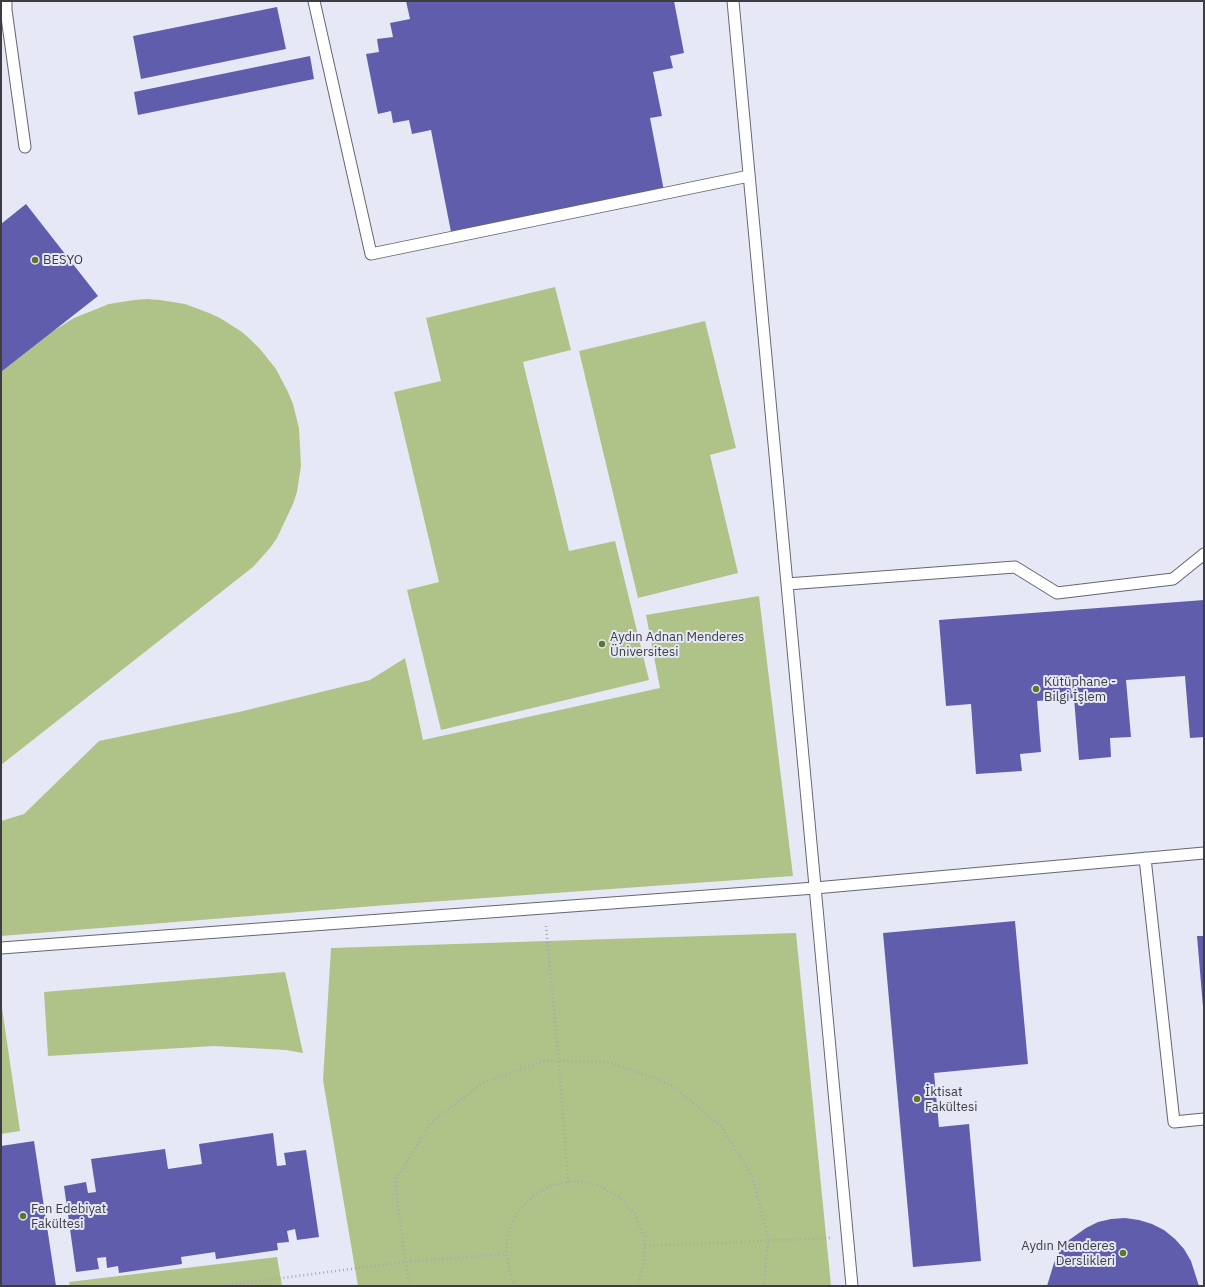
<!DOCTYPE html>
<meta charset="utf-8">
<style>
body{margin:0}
#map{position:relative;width:1205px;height:1287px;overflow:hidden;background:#e7e8f6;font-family:"IBM Plex Sans",sans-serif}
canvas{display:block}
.frame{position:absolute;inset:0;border:2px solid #3c3c42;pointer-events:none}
</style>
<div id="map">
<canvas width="1205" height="1287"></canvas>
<div class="frame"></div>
</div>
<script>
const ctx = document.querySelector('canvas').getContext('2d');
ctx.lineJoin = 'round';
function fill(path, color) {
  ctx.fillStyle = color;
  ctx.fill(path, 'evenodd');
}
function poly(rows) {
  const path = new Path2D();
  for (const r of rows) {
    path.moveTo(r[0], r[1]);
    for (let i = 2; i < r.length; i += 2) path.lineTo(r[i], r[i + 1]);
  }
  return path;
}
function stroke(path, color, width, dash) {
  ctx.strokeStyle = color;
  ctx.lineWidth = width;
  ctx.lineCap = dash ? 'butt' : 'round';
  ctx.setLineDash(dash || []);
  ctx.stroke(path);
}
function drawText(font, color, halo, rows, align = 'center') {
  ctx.font = font + ' "IBM Plex Sans",sans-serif';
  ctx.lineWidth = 4;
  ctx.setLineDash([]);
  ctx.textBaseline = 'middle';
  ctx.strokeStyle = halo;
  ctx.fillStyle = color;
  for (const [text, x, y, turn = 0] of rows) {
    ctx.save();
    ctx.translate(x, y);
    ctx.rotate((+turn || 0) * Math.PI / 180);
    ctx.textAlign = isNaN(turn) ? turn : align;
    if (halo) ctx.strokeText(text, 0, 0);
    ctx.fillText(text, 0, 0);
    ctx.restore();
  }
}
fill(poly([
 [555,287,571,350,523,362,569,551,615,541,649,680,441,730,407,590,439,582,394,392,441,381,426,318],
 [147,299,160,300,185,304,209,313,220,318,242,332,251,340,260,349,276,369,288,392,293,404,299,428,301,466,297,492,293,504,277,538,270,548,253,567,1,765,1,372,53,331,74,318,109,304,134,300],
 [705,321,736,448,710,455,738,573,638,598,579,351],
 [759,596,793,876,387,905,1,936,1,821,24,814,99,741,239,712,370,680,405,658,423,740,660,688,646,615],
 [796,933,831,1286,358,1286,323,1080,331,948],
 [285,972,303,1053,286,1050,214,1046,48,1056,44,992],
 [1,1001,20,1131,1,1134],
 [277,1257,282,1286,70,1286,69,1282]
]), '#afc388');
fill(poly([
 [406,1,674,1,684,53,670,56,673,68,653,72,662,116,650,118,664,191,451,232,431,130,412,134,409,120,393,123,391,111,378,114,366,54,379,52,377,39,393,37,390,23,410,19],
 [277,7,286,49,141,79,133,36],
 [310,56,314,79,138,115,134,92],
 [26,204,98,296,1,372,1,224],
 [1204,600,1204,737,1190,738,1185,676,1126,680,1131,737,1110,738,1111,757,1079,760,1074,698,1037,701,1041,752,1020,754,1022,771,976,774,971,704,946,706,939,620],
 [1015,921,1028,1064,934,1073,939,1127,969,1124,981,1261,913,1267,883,933],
 [1197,936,1204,936,1204,1007,1203,1007],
 [273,1133,277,1166,286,1165,284,1153,306,1150,319,1237,297,1240,295,1229,287,1231,289,1242,277,1243,278,1250,216,1259,215,1252,181,1257,182,1264,119,1273,118,1266,107,1268,106,1257,97,1258,99,1269,76,1272,64,1186,86,1182,88,1193,96,1192,91,1159,165,1149,168,1169,202,1164,199,1144],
 [34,1141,56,1286,1,1286,1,1146],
 [1125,1218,1139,1220,1152,1224,1164,1230,1175,1239,1184,1249,1191,1261,1199,1286,1047,1286,1054,1263,1060,1251,1069,1240,1086,1228,1098,1222,1111,1219]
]), '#615dad');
const service = poly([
 [6,1,6,10,25,147],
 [314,1,371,254,749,176],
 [733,1,852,1286],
 [787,584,1015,567,1057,593,1173,579,1204,554],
 [1145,858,1174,1122,1204,1119],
 [1,948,815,888,1204,853]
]);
stroke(service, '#666672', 13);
stroke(poly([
 [546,926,559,1062,568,1182],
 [645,1246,830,1238],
 [220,1286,405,1262,506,1254],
 [409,1286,395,1184,396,1179,431,1123,482,1083,544,1061,609,1062,670,1084,721,1126,753,1178,768,1238,764,1286],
 [516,1286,511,1278,506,1254,508,1233,517,1213,533,1196,552,1185,575,1181,598,1185,619,1197,635,1214,644,1236,645,1259,639,1282,636,1286]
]), '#a7a8b3', 2.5, [1, 3]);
stroke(service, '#fff', 11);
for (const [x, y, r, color] of [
 [35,260,4,"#5f7627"],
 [602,644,4,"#5f7627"],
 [1036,689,4,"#5f7627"],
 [917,1099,4,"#5f7627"],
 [23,1216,4,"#5f7627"],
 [1123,1253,4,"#5f7627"]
]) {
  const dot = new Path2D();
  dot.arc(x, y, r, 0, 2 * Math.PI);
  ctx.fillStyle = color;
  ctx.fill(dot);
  stroke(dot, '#e7e8f6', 1.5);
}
drawText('13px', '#3c3c42', '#e7e8f6', [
 ["BESYO",43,260],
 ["Aydın Adnan Menderes",610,637],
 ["Üniversitesi",610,652],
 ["Kütüphane -",1044,682],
 ["Bilgi İşlem",1044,697],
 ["İktisat",925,1092],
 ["Fakültesi",925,1107],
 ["Fen Edebiyat",31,1209],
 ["Fakültesi",31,1224],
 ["Aydın Menderes",1115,1246,"right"],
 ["Derslikleri",1115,1261,"right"]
], 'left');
</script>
